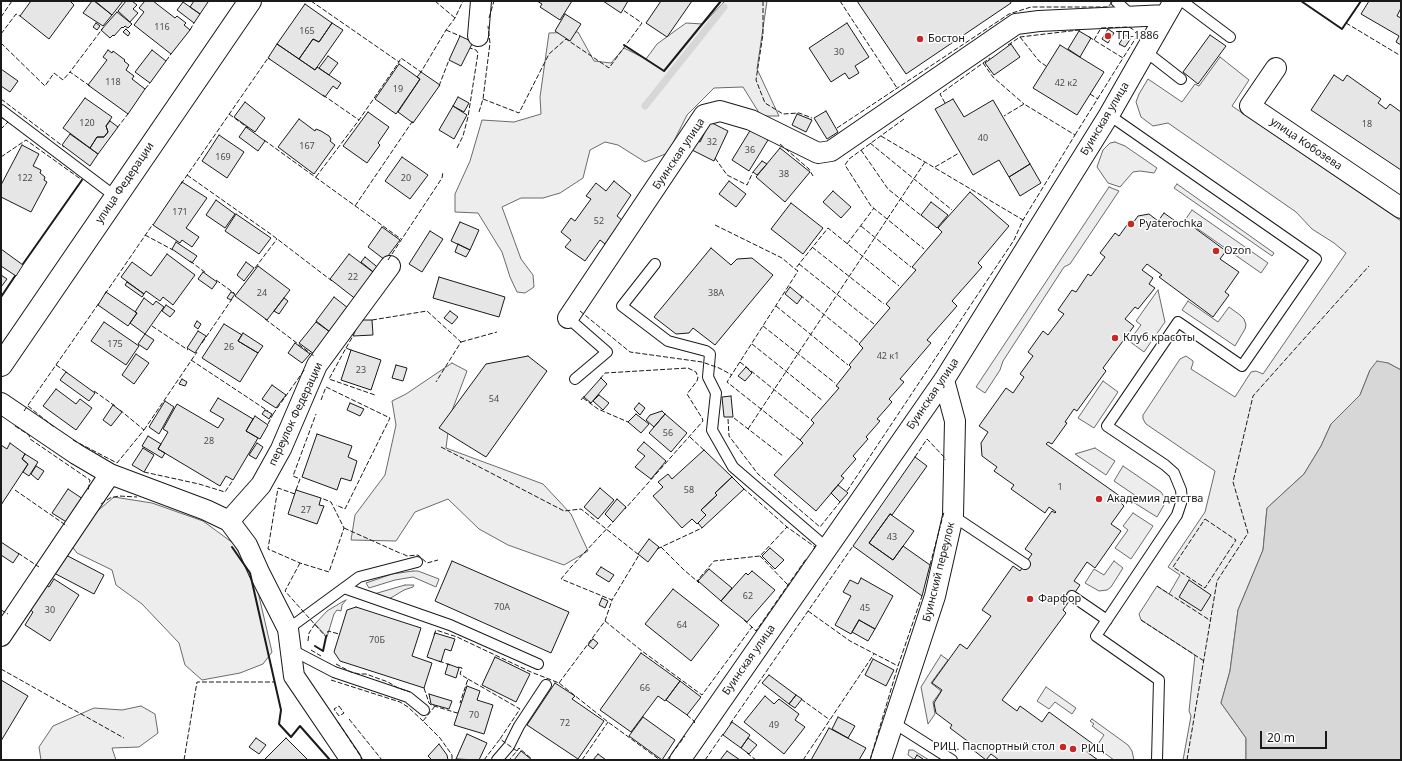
<!DOCTYPE html>
<meta charset="utf-8">
<style>
body{margin:0}
#map{position:relative;width:1402px;height:761px;overflow:hidden;background:#fff;font-family:"Noto Sans",sans-serif}
canvas{display:block}
.frame{position:absolute;inset:0;border:2px solid #1a1a1a;pointer-events:none}
.scale{position:absolute;left:1260px;top:731px;width:67px;height:18px;box-sizing:border-box;border:2px solid #1a1a1a;border-top:0;padding-left:5px;font-size:12px;line-height:14px;white-space:nowrap;color:#1a1a1a;-webkit-text-stroke:3px #fff;paint-order:stroke}
</style>
<div id="map">
<canvas width="1402" height="761"></canvas>
<div class="frame"></div>
<div class="scale">20 m</div>
</div>
<script>
const ctx = document.querySelector('canvas').getContext('2d');
ctx.lineJoin = 'round';
function fill(path, color) {
  ctx.fillStyle = color;
  ctx.fill(path, 'evenodd');
}
function poly(rows) {
  const path = new Path2D();
  for (const r of rows) {
    path.moveTo(r[0], r[1]);
    for (let i = 2; i < r.length; i += 2) path.lineTo(r[i], r[i + 1]);
  }
  return path;
}
function stroke(path, color, width, dash) {
  ctx.strokeStyle = color;
  ctx.lineWidth = width;
  ctx.lineCap = dash ? 'butt' : 'round';
  ctx.setLineDash(dash || []);
  ctx.stroke(path);
}
function drawText(font, color, halo, rows, align = 'center') {
  ctx.font = font + ' "Noto Sans",sans-serif';
  ctx.lineWidth = 3;
  ctx.setLineDash([]);
  ctx.textBaseline = 'middle';
  ctx.strokeStyle = halo;
  ctx.fillStyle = color;
  for (const [text, x, y, turn = 0] of rows) {
    ctx.save();
    ctx.translate(x, y);
    ctx.rotate((+turn || 0) * Math.PI / 180);
    ctx.textAlign = isNaN(turn) ? turn : align;
    if (halo) ctx.strokeText(text, 0, 0);
    ctx.fillText(text, 0, 0);
    ctx.restore();
  }
}
const green = poly([
 [725,1,767,1,757,69,779,116,761,116,743,87,714,88,687,115,668,153,645,162,618,145,605,142,590,150,583,178,560,193,543,198,521,198,502,207,521,259,533,275,534,287,525,293,517,292,510,277,502,252,478,213,455,212,455,194,470,161,482,120,514,122,541,114,540,97,549,33,578,32,594,61,611,63,624,48,646,59,657,44,686,23,703,24,725,1],
 [1220,57,1249,80,1232,106,1401,221,1401,370,1388,363,1370,370,1360,395,1331,424,1321,446,1304,474,1267,508,1263,550,1238,610,1230,671,1221,703,1246,738,1246,760,1183,760,1191,716,1189,711,1195,655,1141,620,1139,614,1157,586,1169,594,1180,575,1168,567,1205,512,1215,471,1146,424,1143,419,1143,415,1180,359,1186,356,1193,361,1193,363,1191,369,1235,397,1251,372,1256,371,1263,374,1346,253,1334,243,1312,229,1296,212,1168,123,1153,126,1141,117,1136,102,1139,94,1148,79,1182,102,1195,84,1199,86,1220,57],
 [1115,142,1125,146,1157,168,1154,173,1140,171,1133,172,1120,187,1108,183,1097,167,1103,150,1110,143,1115,142],
 [1177,184,1274,253,1272,256,1174,188,1177,184],
 [1109,187,1119,191,1070,264,1064,267,1003,361,1000,370,985,393,976,387,1109,187],
 [1192,210,1268,263,1261,273,1185,220,1192,210],
 [1158,290,1165,322,1144,352,1129,341,1141,325,1136,321,1158,290],
 [1188,301,1218,322,1229,307,1240,315,1244,319,1246,325,1245,329,1235,346,1182,310,1188,301],
 [452,363,467,371,450,416,446,448,543,484,571,514,588,551,564,565,508,545,479,529,448,499,415,512,396,541,351,540,355,515,385,475,396,425,392,401,406,394,452,363],
 [1103,381,1118,392,1094,428,1078,418,1103,381],
 [1095,448,1115,461,1106,475,1075,454,1095,448],
 [1123,466,1161,492,1163,495,1165,499,1164,505,1157,517,1133,502,1136,496,1114,481,1123,466],
 [114,497,152,503,203,521,233,543,255,579,272,652,263,664,240,673,202,680,185,665,179,643,142,604,116,585,112,570,77,553,71,545,95,513,114,497],
 [1133,513,1153,526,1131,559,1115,548,1128,530,1123,526,1133,513],
 [1114,561,1123,568,1111,587,1107,590,1099,591,1085,583,1094,569,1104,575,1114,561],
 [413,571,418,571,439,579,436,587,413,577,395,580,369,588,366,583,392,574,413,571],
 [405,585,414,585,413,587,404,590,389,599,374,594,405,585],
 [346,600,342,605,341,611,337,610,334,614,327,637,315,624,327,611,342,602,346,600],
 [941,655,948,660,931,683,941,691,933,702,935,714,928,724,921,687,941,655],
 [1046,687,1076,708,1072,714,1055,702,1049,709,1037,701,1046,687],
 [141,706,155,714,158,733,139,747,112,748,116,760,41,760,39,747,53,726,94,708,122,710,141,706],
 [1092,719,1128,745,1132,751,1134,760,1114,760,1096,747,1104,735,1092,726,1094,724,1090,721,1092,719],
 [909,750,913,750,929,760,915,760,908,755,909,750]
]);
fill(green, '#ededed');
stroke(green, '#6a6a6a', 1);
const water = poly([
 [1377,361,1388,363,1401,370,1401,760,1246,760,1246,738,1221,703,1230,671,1238,610,1263,550,1267,508,1304,474,1321,446,1331,424,1360,395,1370,370,1377,361]
]);
fill(water, '#d7d7d7');
stroke(water, '#6a6a6a', 1);
stroke(poly([
 [645,106,724,7]
]), '#d7d7d7', 7);
const building = poly([
 [31,1,70,1,74,5,49,39,20,16,31,1],
 [92,1,94,1,112,15,103,26,83,13,92,1],
 [95,1,123,1,112,15,95,1],
 [126,1,132,1,137,5,133,9,138,13,130,22,118,11,126,1],
 [145,1,153,1,175,18,177,16,186,23,184,25,190,30,171,54,134,25,144,12,139,8,145,1],
 [194,1,207,1,208,2,200,14,190,7,194,1],
 [537,1,572,1,560,20,540,7,542,4,537,1],
 [603,1,628,1,621,13,603,1],
 [661,1,692,1,667,37,646,23,661,1],
 [857,1,1010,1,1011,3,906,74,857,1],
 [1369,1,1401,1,1401,8,1397,16,1401,18,1401,45,1396,42,1399,36,1361,14,1369,1],
 [183,2,200,14,194,23,177,10,183,2],
 [305,4,332,23,319,42,313,39,299,59,277,44,305,4],
 [117,12,132,24,128,28,125,26,123,28,122,27,114,36,113,35,110,38,101,30,117,12],
 [565,14,581,24,570,41,555,31,565,14],
 [96,23,100,26,97,30,93,27,96,23],
 [332,23,343,30,315,70,299,59,313,39,319,42,332,23],
 [847,23,869,57,855,66,859,73,849,79,845,73,831,82,809,48,847,23],
 [126,29,130,33,128,36,123,32,126,29],
 [1108,29,1114,33,1108,43,1102,39,1108,29],
 [1079,31,1091,38,1080,57,1068,49,1079,31],
 [1125,35,1131,38,1125,47,1119,44,1125,35],
 [1210,35,1226,46,1198,84,1183,72,1210,35],
 [460,36,473,42,461,66,449,60,460,36],
 [277,44,315,70,317,67,341,83,337,89,333,86,325,97,268,58,277,44],
 [1011,44,1020,57,994,75,985,63,1011,44],
 [1060,45,1104,72,1077,115,1033,88,1060,45],
 [108,50,112,53,113,51,125,60,124,61,129,65,126,70,134,76,132,79,145,89,128,114,88,85,107,60,103,57,108,50],
 [152,50,166,61,150,83,135,72,152,50],
 [328,56,338,63,329,75,319,68,328,56],
 [399,64,420,79,396,114,375,99,399,64],
 [1,69,18,81,10,92,1,86,1,69],
 [421,72,440,85,413,123,398,112,420,79,417,77,421,72],
 [1334,75,1343,81,1347,75,1381,99,1378,103,1386,109,1390,104,1401,112,1401,170,1311,110,1334,75],
 [458,97,469,103,464,112,453,106,458,97],
 [85,98,112,117,106,126,108,132,104,137,97,137,90,148,63,128,85,98],
 [953,99,964,117,993,100,1030,164,1009,177,999,160,973,175,935,109,953,99],
 [245,102,265,118,255,132,234,117,245,102],
 [453,106,467,115,454,139,439,130,453,106],
 [826,111,838,132,827,139,814,118,826,111],
 [368,112,389,127,378,143,380,145,367,163,343,146,368,112],
 [797,114,812,120,806,132,792,125,797,114],
 [299,119,315,131,316,129,321,131,329,136,331,139,330,141,335,145,314,174,278,147,299,119],
 [110,121,118,127,98,154,90,148,97,137,104,137,108,132,106,126,110,121],
 [710,122,728,131,714,161,692,150,697,141,700,142,710,122],
 [246,127,265,141,258,151,239,137,246,127],
 [751,129,768,140,749,171,732,160,751,129],
 [70,134,98,154,90,166,62,145,70,134],
 [219,135,244,152,227,178,202,161,219,135],
 [22,145,39,154,33,166,41,170,40,173,45,177,44,180,47,182,31,212,1,197,1,185,22,145],
 [780,148,810,172,785,202,756,177,780,148],
 [402,157,428,175,410,199,385,181,402,157],
 [762,161,767,164,757,175,753,172,762,161],
 [1030,164,1041,183,1020,196,1009,177,1030,164],
 [614,181,631,195,617,216,622,220,605,244,600,240,585,261,565,247,571,240,561,232,571,218,575,221,591,199,586,196,596,183,606,191,614,181],
 [729,181,746,194,736,207,719,194,729,181],
 [182,182,207,198,186,228,199,237,192,247,182,240,180,243,153,225,182,182],
 [833,191,851,207,841,218,823,202,833,191],
 [970,192,1009,226,978,263,982,267,952,301,957,306,927,340,931,343,900,379,904,382,889,399,892,402,877,419,880,421,866,437,868,439,853,456,856,459,841,476,844,478,816,511,774,475,803,443,800,440,814,423,811,420,839,388,836,386,851,367,849,365,863,348,859,344,890,308,886,304,916,270,912,267,942,232,938,228,970,192],
 [216,200,235,214,225,228,206,215,216,200],
 [931,202,948,215,937,228,921,215,931,202],
 [791,203,823,228,803,254,771,229,791,203],
 [1164,213,1185,228,1188,223,1226,251,1220,259,1239,272,1225,292,1229,295,1213,317,1159,277,1162,275,1147,264,1142,270,1153,278,1149,284,1155,288,1138,309,1135,307,1125,319,1134,326,1103,368,1106,371,1077,411,1074,409,1065,422,1067,423,1052,444,1048,442,1046,444,1124,499,1121,503,1124,506,1111,524,1121,531,1095,568,1087,562,1074,581,1080,585,1063,610,1066,613,1002,700,1017,711,1020,706,1042,722,1049,712,1093,744,1087,752,1098,760,999,760,991,754,986,760,968,746,970,743,950,728,952,725,936,713,934,703,942,690,932,683,960,644,967,649,991,616,982,610,1013,566,1020,571,1032,554,1025,549,1052,511,1055,513,1056,512,1049,507,1045,513,1011,489,1014,485,994,471,997,467,982,456,981,443,988,432,979,426,1006,388,1013,393,1024,377,1020,374,1033,356,1028,352,1043,331,1048,335,1064,314,1058,310,1072,290,1076,292,1088,274,1091,276,1105,257,1100,253,1115,233,1119,236,1127,225,1130,227,1138,216,1149,214,1158,221,1164,213],
 [236,214,271,238,259,254,225,231,236,214],
 [460,222,479,230,470,250,451,241,460,222],
 [382,227,400,240,385,260,368,247,382,227],
 [430,231,443,239,422,272,409,264,430,231],
 [176,242,197,256,192,263,172,249,176,242],
 [458,244,470,250,466,257,455,252,458,244],
 [711,248,731,265,737,259,752,258,773,275,715,345,693,328,689,333,676,334,654,317,711,248],
 [1,249,23,265,16,276,1,266,1,249],
 [167,254,195,275,173,305,163,297,160,301,146,291,144,294,121,277,132,262,151,276,167,254],
 [349,254,377,275,357,300,330,279,349,254],
 [365,257,381,270,377,275,361,262,365,257],
 [246,262,254,268,244,281,237,275,246,262],
 [258,266,290,290,267,320,235,296,258,266],
 [203,272,217,282,212,289,198,279,203,272],
 [1,275,7,279,1,287,1,275],
 [439,277,505,297,499,317,433,298,439,277],
 [127,282,144,294,142,297,125,285,127,282],
 [790,287,802,297,797,304,785,294,790,287],
 [106,292,137,313,128,326,98,305,106,292],
 [231,292,235,294,231,300,227,298,231,292],
 [334,297,348,308,330,332,316,321,334,297],
 [144,298,153,305,156,301,164,307,145,334,130,323,137,313,135,312,144,298],
 [284,298,288,301,279,314,274,311,284,298],
 [166,305,175,311,170,317,162,311,166,305],
 [450,311,458,317,452,324,444,318,450,311],
 [360,320,372,320,373,335,353,336,360,320],
 [197,321,201,324,198,329,194,326,197,321],
 [104,322,139,346,126,365,91,341,104,322],
 [316,322,330,332,314,354,299,343,316,322],
 [224,324,242,335,238,341,258,353,240,382,202,358,224,324],
 [198,331,206,336,195,353,187,348,198,331],
 [243,333,263,346,258,353,238,341,243,333],
 [145,334,154,340,147,350,138,344,145,334],
 [295,343,310,354,302,363,288,353,295,343],
 [351,350,381,360,371,390,341,380,351,350],
 [136,354,149,363,134,384,122,375,136,354],
 [528,356,547,371,486,457,439,428,486,364,528,356],
 [396,365,407,368,403,381,392,378,396,365],
 [746,367,752,373,745,381,738,376,746,367],
 [66,372,95,393,89,401,60,380,66,372],
 [601,378,607,384,591,403,584,397,601,378],
 [182,379,187,382,185,386,179,384,182,379],
 [272,385,286,395,276,408,262,399,272,385],
 [56,389,76,404,80,399,92,408,76,430,43,406,56,389],
 [599,395,609,403,603,410,593,401,599,395],
 [731,396,733,417,724,417,722,397,731,396],
 [218,398,253,419,246,431,258,438,233,480,226,476,220,486,158,449,168,432,163,429,177,404,218,428,224,419,210,411,218,398],
 [165,401,174,407,159,434,149,427,165,401],
 [350,403,364,409,360,416,347,410,350,403],
 [639,403,645,408,640,415,634,409,639,403],
 [113,405,122,412,111,426,103,420,113,405],
 [265,410,272,414,269,419,262,414,265,410],
 [662,411,665,414,654,427,646,420,650,415,662,411],
 [636,414,649,424,641,433,628,422,636,414],
 [665,414,687,433,671,452,649,433,665,414],
 [255,416,268,425,260,439,246,431,255,416],
 [317,434,352,446,348,457,357,461,351,481,341,478,337,490,302,477,317,434],
 [148,436,161,444,158,449,165,453,162,458,142,446,148,436],
 [644,442,666,461,651,479,635,467,645,456,637,450,644,442],
 [10,443,25,454,22,459,28,464,1,505,1,445,7,449,10,443],
 [257,443,263,447,256,459,249,455,257,443],
 [143,448,154,455,144,472,132,465,143,448],
 [704,450,732,477,715,493,717,495,701,510,706,515,697,524,692,519,682,528,653,496,663,487,658,482,668,474,672,479,704,450],
 [25,454,38,462,29,476,23,472,28,464,22,459,25,454],
 [915,457,927,466,892,515,890,514,869,543,893,560,903,546,930,565,922,596,853,546,915,457],
 [36,466,44,471,38,480,31,474,36,466],
 [732,477,744,489,702,528,698,523,706,515,701,510,717,495,715,493,732,477],
 [838,485,848,493,840,502,831,493,838,485],
 [600,488,614,500,598,519,584,507,600,488],
 [68,489,83,499,68,523,52,513,68,489],
 [296,490,321,498,319,505,324,506,317,524,288,514,296,490],
 [617,499,626,507,613,522,605,514,617,499],
 [890,514,914,531,893,560,869,543,890,514],
 [649,539,659,547,648,562,638,554,649,539],
 [1,542,19,554,13,563,1,555,1,542],
 [770,548,784,560,775,569,762,556,770,548],
 [64,554,104,575,94,594,54,573,64,554],
 [452,561,569,612,551,653,435,601,452,561],
 [601,567,614,575,609,582,596,574,601,567],
 [709,569,732,588,721,601,698,581,709,569],
 [752,571,775,590,747,622,721,601,746,573,748,575,752,571],
 [861,578,893,596,875,629,859,620,851,634,835,625,851,596,843,592,850,580,858,584,861,578],
 [54,579,79,595,50,641,25,625,33,612,28,608,44,584,49,587,54,579],
 [1189,580,1211,595,1201,611,1179,597,1189,580],
 [673,589,719,625,691,661,645,624,673,589],
 [602,598,608,601,605,608,599,605,602,598],
 [356,607,421,628,412,656,432,663,424,688,340,661,334,652,347,610,356,607],
 [859,620,875,629,868,641,852,632,859,620],
 [435,633,455,639,451,651,445,649,441,662,427,657,435,633],
 [593,639,598,643,593,649,588,645,593,639],
 [641,653,680,681,665,701,658,696,631,732,600,710,641,653],
 [495,657,530,674,516,702,482,685,495,657],
 [873,659,894,670,886,686,865,675,873,659],
 [448,664,459,668,456,678,445,674,448,664],
 [769,675,796,695,789,704,762,683,769,675],
 [1,680,28,696,1,741,1,680],
 [680,681,701,697,687,715,666,700,680,681],
 [555,683,575,696,572,699,604,721,578,759,527,725,555,683],
 [467,686,480,691,477,700,493,705,484,734,454,725,467,686],
 [429,694,452,701,449,709,431,704,429,694],
 [796,695,802,699,795,708,789,704,796,695],
 [765,696,774,704,779,699,799,714,795,720,805,727,784,754,744,722,765,696],
 [643,717,675,740,662,760,629,736,643,717],
 [838,717,855,726,848,738,832,729,838,717],
 [732,722,750,735,741,748,723,735,732,722],
 [829,728,866,748,859,760,811,760,829,728],
 [467,734,487,743,479,760,456,759,467,734],
 [256,738,266,745,259,754,249,747,256,738],
 [286,738,308,760,264,760,286,738],
 [748,738,757,745,749,754,741,748,748,738],
 [439,744,447,755,448,760,429,760,431,759,428,756,439,744],
 [521,751,532,760,514,760,521,751],
 [727,751,740,760,720,760,727,751],
 [598,754,606,760,593,760,598,754],
 [917,755,923,759,922,760,914,760,917,755]
]);
fill(building, '#e6e6e6');
stroke(building, '#1a1a1a', 1);
const lane = poly([
 [1116,1,1132,16],
 [1182,1,1230,37],
 [1145,51,1181,79],
 [1,110,116,197],
 [1109,115,1316,259,1242,366,1178,322,1107,426,1165,465,1174,473,1181,490,1182,500,1177,515,1096,636,1159,680,1157,760],
 [655,264,622,306,668,341,706,351,710,354,708,377,716,393,712,430,733,467,826,547],
 [568,318,607,352,575,379],
 [953,516,1025,564],
 [344,588,450,625,538,664],
 [1072,596,1107,620],
 [288,629,359,577,417,562],
 [290,649,334,672,408,697,424,710],
 [894,723,952,760],
 [497,760,509,746,519,726,546,685]
]);
const street = poly([
 [478,36,481,1],
 [1276,68,1250,106,1401,208],
 [568,318,704,115,720,111,751,120,818,153,831,151,1016,24,1039,21,1166,15],
 [1,403,76,454,110,474,206,510,229,521,247,545,259,572,288,629,294,676,351,760],
 [229,521,261,485,281,449,317,365,390,266],
 [1,636,110,474],
 [680,760,944,380,1109,115,1174,1],
 [881,760,935,596,953,516,955,421,944,380]
]);
const secondary = poly([
 [1,365,250,1]
]);
stroke(lane, '#1a1a1a', 12);
stroke(street, '#1a1a1a', 22);
stroke(secondary, '#1a1a1a', 24);
stroke(lane, '#fff', 10);
stroke(street, '#fff', 20);
stroke(secondary, '#fff', 22);
stroke(poly([
 [311,1,399,62,401,58,421,72,446,30,455,18,463,1],
 [435,1,455,18],
 [763,1,763,34,756,80,765,103,783,114,799,113,812,118],
 [840,1,897,88],
 [1,17,12,1],
 [489,18,494,1],
 [1346,23,1401,56],
 [190,30,194,23],
 [446,30,460,36],
 [1,34,16,14,20,16],
 [1020,37,1039,61,1046,66],
 [1094,40,1101,28,1129,27,1139,33,1123,58],
 [1,43,45,86,54,73,63,80,70,72],
 [1008,45,1020,37,1079,30,1081,31],
 [166,61,171,54],
 [983,63,993,77,1024,104],
 [90,86,70,72,103,28],
 [439,86,449,60],
 [145,89,150,83],
 [1090,94,1098,99],
 [323,95,359,120],
 [1,99,64,147],
 [483,99,519,113,549,54,566,39,609,68,642,23,623,10],
 [945,103,940,94,990,58],
 [479,112,483,99,490,43,488,26],
 [229,114,248,128],
 [1,117,8,122,1,129],
 [904,119,849,159,845,165,871,206,924,249],
 [117,128,128,114],
 [837,128,1009,14,1031,7,1108,7,1113,1],
 [1075,135,1123,58,1089,37],
 [881,136,1023,220],
 [264,140,401,239],
 [870,143,952,210],
 [780,144,809,169,813,176],
 [457,148,463,136,468,117,478,53,476,50,470,48],
 [861,150,888,189,923,217],
 [1,157,26,140,82,180],
 [715,158,727,175,747,185,753,172],
 [935,167,959,153],
 [187,175,272,235,332,281],
 [316,177,359,120,399,62],
 [181,184,268,58,270,59],
 [355,206,412,122,414,122],
 [715,225,782,258,795,269],
 [861,226,911,267],
 [145,235,173,250],
 [847,244,874,208],
 [812,247,884,304],
 [388,260,442,178,443,172],
 [190,261,206,273],
 [799,264,874,324],
 [255,268,277,239],
 [216,280,234,293],
 [105,294,153,224],
 [800,295,859,343],
 [776,306,848,365],
 [580,311,630,352,702,362,719,368,732,375],
 [265,319,314,356],
 [372,320,427,311,461,342,436,382],
 [152,326,188,350],
 [763,326,835,383],
 [461,342,497,332],
 [202,343,232,299],
 [752,344,823,401],
 [346,348,353,336],
 [351,350,346,348,329,379,375,395],
 [191,360,268,411],
 [740,362,809,418],
 [56,365,68,373],
 [600,379,605,373,688,368,696,372,698,377,697,381,687,394,702,418,703,421,625,509],
 [94,391,115,406],
 [583,398,598,409,628,422],
 [321,400,326,387,390,418,345,509,336,505],
 [581,400,585,395],
 [28,406,54,427],
 [24,411,99,303],
 [273,414,305,369],
 [734,418,783,456],
 [728,419,729,436,758,474,820,527,840,502],
 [268,424,273,414],
 [15,426,29,435,30,439,90,480,88,491],
 [748,429,925,162],
 [144,430,197,352],
 [690,437,706,452],
 [73,440,117,463,144,430,120,410],
 [800,440,727,382,798,271,795,269,828,228,899,286],
 [441,447,564,511,581,509,639,555,612,600],
 [915,457,927,439,945,458,945,460],
 [144,472,199,484,225,492,233,480],
 [743,488,787,527,815,547,813,550],
 [15,490,67,526],
 [296,490,300,479,293,476,316,414],
 [847,491,1014,240,1023,220,1075,135,1024,104,1004,116],
 [295,494,278,488,268,549,300,563,329,572,344,528,331,502,321,498],
 [101,504,110,498,119,496,137,497],
 [1205,519,1236,540,1205,588,1173,567,1205,519],
 [344,528,402,554],
 [661,547,684,570,697,581],
 [657,549,702,528],
 [18,553,39,567],
 [403,554,407,556,418,555,427,563,438,560],
 [760,556,788,585],
 [300,563,285,591,326,637,328,631,339,634],
 [930,565,944,512],
 [699,583,697,581,714,561,760,556,787,527],
 [1157,586,1211,621],
 [1,610,8,614],
 [808,611,850,641,898,666],
 [744,620,752,627],
 [1141,620,1204,661],
 [605,621,642,651,702,695,752,627,756,631,806,559],
 [434,635,436,630,457,637,531,672,559,683,608,722,660,760],
 [308,641,309,633,315,624],
 [311,650,321,656],
 [439,661,450,665],
 [336,664,351,672,359,674,366,674,388,682,398,688,410,692],
 [458,667,462,668,460,674,468,679,460,703],
 [1,669,124,738],
 [468,679,520,709,500,739,517,751,509,760],
 [331,680,400,702,408,707,423,721],
 [559,683,605,621,612,600,561,579,571,567,614,521],
 [424,688,429,703,431,705,457,713,458,710],
 [801,699,830,720],
 [339,706,344,713,339,716,334,709,339,706],
 [435,706,423,721,440,738,452,755,452,760],
 [687,715,695,722,694,723],
 [349,719,382,760],
 [338,722,363,760],
 [730,724,853,546],
 [517,751,519,748,533,760],
 [747,753,756,760],
 [184,760,197,682,275,682],
 [484,760,500,739],
 [582,760,608,722],
 [667,760,685,736],
 [705,760,723,734],
 [803,760,874,654],
 [870,760,898,666,922,596],
 [1187,760,1217,581,1248,533,1233,482,1253,396,1369,266]
]), '#1a1a1a', 1, [5, 2]);
stroke(poly([
 [1301,1,1342,29,1361,1],
 [624,45,664,71,721,1],
 [23,264,82,180],
 [1,297,15,276],
 [232,547,250,573,281,710,279,724,291,737,300,726,330,760],
 [315,646,323,651,326,637]
]), '#1a1a1a', 2);
for (const [x, y, r, color] of [
 [1108,36,4,"#c62828"],
 [920,39,4,"#c62828"],
 [1131,224,4,"#c62828"],
 [1216,251,4,"#c62828"],
 [1115,338,4,"#c62828"],
 [1099,499,4,"#c62828"],
 [1030,599,4,"#c62828"],
 [1063,747,4,"#c62828"],
 [1073,749,4,"#c62828"]
]) {
  const dot = new Path2D();
  dot.arc(x, y, r, 0, 2 * Math.PI);
  ctx.fillStyle = color;
  ctx.fill(dot);
  stroke(dot, '#fff', 1.5);
}
drawText('9px', '#4d4d4d', null, [
 ["116",162,27],
 ["165",307,31],
 ["30",839,52],
 ["118",113,82],
 ["42 к2",1066,83],
 ["19",398,89],
 ["120",87,123],
 ["18",1367,124],
 ["40",983,138],
 ["32",712,142],
 ["167",307,146],
 ["36",750,150],
 ["169",223,157],
 ["38",784,174],
 ["122",25,178],
 ["20",406,178],
 ["171",180,212],
 ["52",599,221],
 ["22",353,277],
 ["24",262,293],
 ["38А",716,293],
 ["175",115,344],
 ["26",229,347],
 ["42 к1",888,356],
 ["23",361,370],
 ["54",494,399],
 ["56",668,433],
 ["28",209,441],
 ["1",1060,487],
 ["58",689,490],
 ["27",306,510],
 ["43",892,537],
 ["62",748,596],
 ["70А",502,607],
 ["45",865,608],
 ["30",50,610],
 ["64",682,625],
 ["70Б",377,640],
 ["66",645,688],
 ["70",474,715],
 ["72",565,723],
 ["49",774,725]
]);
drawText('11px', '#1a1a1a', '#fff', [
 ["ТП-1886",1116,36],
 ["Бостон",928,39],
 ["Pyaterochka",1139,224],
 ["Ozon",1224,251],
 ["Клуб красоты",1123,338],
 ["Академия детства",1107,499],
 ["Фарфор",1038,599],
 ["РИЦ. Паспортный стол",1055,747,"right"],
 ["РИЦ",1081,749]
], 'left');
drawText('11px', '#1a1a1a', '#fff', [
 ["Буинская улица",1105,119,-59],
 ["улица Кобозева",1306,144,34],
 ["Буинская улица",679,154,-56],
 ["улица Федерации",125,183,-56],
 ["Буинская улица",933,394,-56],
 ["переулок Федерации",296,414,-65],
 ["Буинский переулок",939,572,-76],
 ["Буинская улица",749,660,-55]
]);
</script>
